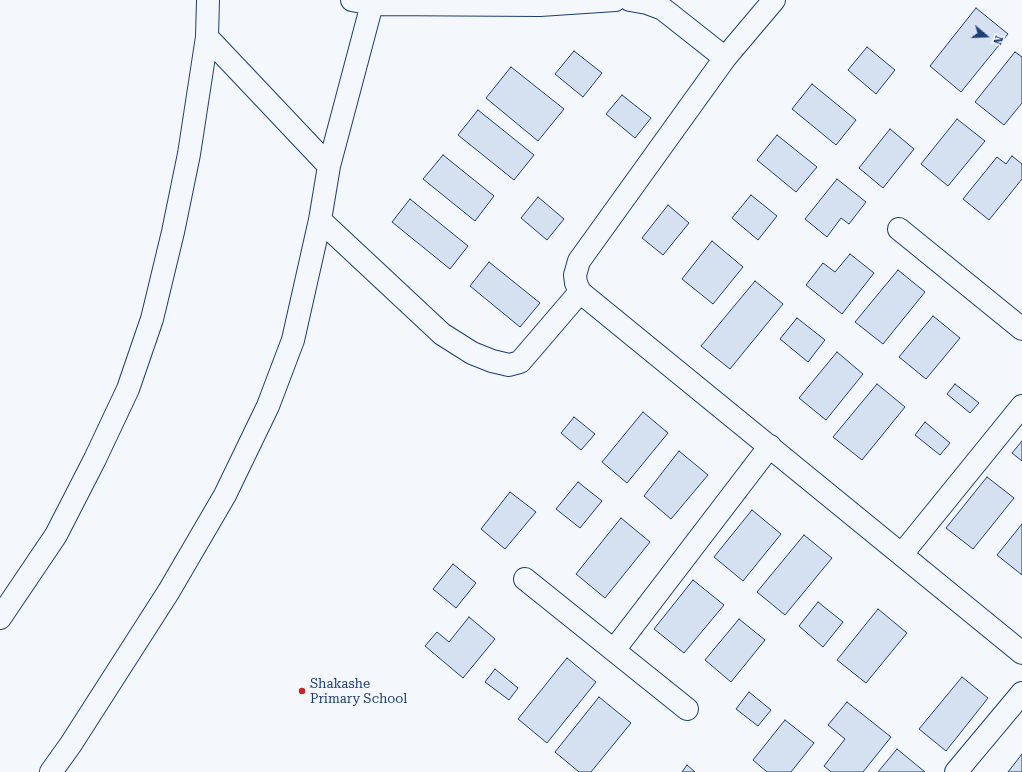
<!DOCTYPE html>
<style>
body{margin:0}
#map{position:relative;width:1022px;height:772px;overflow:hidden;background:#f4f7fb;font-family:"Roboto Serif",serif}
canvas{display:block}
.north{position:absolute;left:966px;top:16px;width:40px;height:40px;-webkit-text-stroke:3px #f4f7fb;paint-order:stroke;rotate:109deg;font-size:11px;font-weight:700;line-height:16px;text-align:center;color:#1d3f73}
.north::after{content:'';display:block;margin:auto;width:14px;height:18px;background:#1d3f73;clip-path:polygon(50% 0,100% 100%,50% 72%,0 100%)}
</style>
<div id="map">
<canvas width="1022" height="772"></canvas>
<div class="north">N</div>
</div>
<script>
const ctx = document.querySelector('canvas').getContext('2d');
ctx.lineJoin = 'round';
function fill(path, color) {
  ctx.fillStyle = color;
  ctx.fill(path, 'evenodd');
}
function poly(rows) {
  const path = new Path2D();
  for (const r of rows) {
    path.moveTo(r[0], r[1]);
    for (let i = 2; i < r.length; i += 2) path.lineTo(r[i], r[i + 1]);
  }
  return path;
}
function stroke(path, color, width, dash) {
  ctx.strokeStyle = color;
  ctx.lineWidth = width;
  ctx.lineCap = dash ? 'butt' : 'round';
  ctx.setLineDash(dash || []);
  ctx.stroke(path);
}
function drawText(font, color, halo, rows, align = 'center') {
  ctx.font = font + ' "Roboto Serif",serif';
  ctx.lineWidth = 3;
  ctx.setLineDash([]);
  ctx.textBaseline = 'middle';
  ctx.strokeStyle = halo;
  ctx.fillStyle = color;
  for (const [text, x, y, turn = 0] of rows) {
    ctx.save();
    ctx.translate(x, y);
    ctx.rotate((+turn || 0) * Math.PI / 180);
    ctx.textAlign = isNaN(turn) ? turn : align;
    if (halo) ctx.strokeText(text, 0, 0);
    ctx.fillText(text, 0, 0);
    ctx.restore();
  }
}
const building = poly([
 [976,8,1008,34,961,92,930,66,976,8],
 [867,47,895,70,876,94,848,70,867,47],
 [574,51,602,73,583,97,555,74,574,51],
 [1015,52,1022,57,1022,103,1004,125,975,102,1015,52],
 [511,67,564,109,538,141,486,98,511,67],
 [812,84,856,120,836,145,792,109,812,84],
 [622,95,651,118,635,138,606,114,622,95],
 [478,110,534,155,514,180,458,135,478,110],
 [957,119,985,141,948,186,921,164,957,119],
 [890,129,914,149,883,188,859,168,890,129],
 [777,135,817,167,796,192,757,160,777,135],
 [443,155,494,196,475,221,423,179,443,155],
 [1012,156,1022,164,1022,179,989,220,963,199,997,157,1006,164,1012,156],
 [837,179,866,202,849,224,841,218,827,237,805,219,837,179],
 [751,195,777,216,758,240,732,218,751,195],
 [538,197,564,219,547,240,521,218,538,197],
 [410,199,468,246,450,269,392,222,410,199],
 [668,205,689,223,663,255,642,238,668,205],
 [712,241,743,267,713,304,682,279,712,241],
 [850,254,874,273,842,314,806,285,823,263,835,272,850,254],
 [489,262,540,303,520,327,470,286,489,262],
 [898,270,925,292,883,344,855,322,898,270],
 [755,281,783,304,730,369,701,346,755,281],
 [933,316,960,338,926,379,899,357,933,316],
 [797,318,825,340,808,362,780,339,797,318],
 [837,352,863,374,826,420,799,398,837,352],
 [877,384,905,407,862,460,833,437,877,384],
 [955,384,979,403,970,413,947,394,955,384],
 [643,412,668,433,627,483,602,462,643,412],
 [574,417,595,434,581,450,561,433,574,417],
 [925,422,950,443,940,455,915,435,925,422],
 [1022,441,1022,461,1012,453,1022,441],
 [679,451,708,475,671,519,644,496,679,451],
 [987,477,1014,498,973,549,946,528,987,477],
 [578,482,602,501,580,528,556,509,578,482],
 [510,492,536,512,505,549,481,529,510,492],
 [752,510,781,534,743,581,714,557,752,510],
 [621,518,650,542,605,598,576,574,621,518],
 [1022,524,1022,575,997,555,1022,524],
 [804,535,832,558,785,615,757,592,804,535],
 [453,564,476,583,456,608,433,589,453,564],
 [693,580,724,605,684,653,654,629,693,580],
 [818,602,843,622,823,647,799,626,818,602],
 [878,609,907,633,866,683,837,660,878,609],
 [469,617,495,639,463,678,425,646,437,632,449,642,469,617],
 [739,619,765,640,731,682,705,660,739,619],
 [567,658,596,682,547,743,518,719,567,658],
 [495,669,518,688,509,700,485,682,495,669],
 [962,677,988,698,946,751,919,729,962,677],
 [749,692,771,710,758,726,736,709,749,692],
 [599,697,631,723,591,772,579,772,555,752,599,697],
 [847,702,891,737,863,772,831,772,824,766,845,739,828,725,847,702],
 [785,720,814,743,791,772,767,772,753,760,785,720],
 [897,749,925,772,878,772,897,749],
 [1022,754,1022,772,1008,772,1022,754],
 [687,765,695,772,682,772,687,765]
]);
fill(building, '#d5e0f0');
stroke(building, '#1d3f73', 1);
const minor = poly([
 [352,0,372,4,540,5,615,0],
 [630,0,647,3,663,9,725,58],
 [774,0,725,58,579,261,575,275,576,283,580,292,1022,653],
 [207,37,329,166],
 [320,220,442,334,472,353,492,361,509,365,520,362,580,292],
 [899,229,1022,329],
 [902,554,1022,406],
 [525,579,687,709],
 [0,618,56,535,95,459,128,389,152,319,173,232,189,154,207,37,208,0],
 [614,650,770,446],
 [51,772,71,744,169,591,225,495,268,406,293,340,320,220,329,166,372,4],
 [956,772,1022,693]
]);
stroke(minor, '#1d3f73', 24);
stroke(minor, '#f4f7fb', 22);
for (const [x, y, r, color] of [
 [302,691,4,"#c62828"]
]) {
  const dot = new Path2D();
  dot.arc(x, y, r, 0, 2 * Math.PI);
  ctx.fillStyle = color;
  ctx.fill(dot);
  stroke(dot, '#f4f7fb', 1.5);
}
drawText('13px', '#1d3f73', '#f4f7fb', [
 ["Shakashe",310,684],
 ["Primary School",310,699]
], 'left');
</script>
